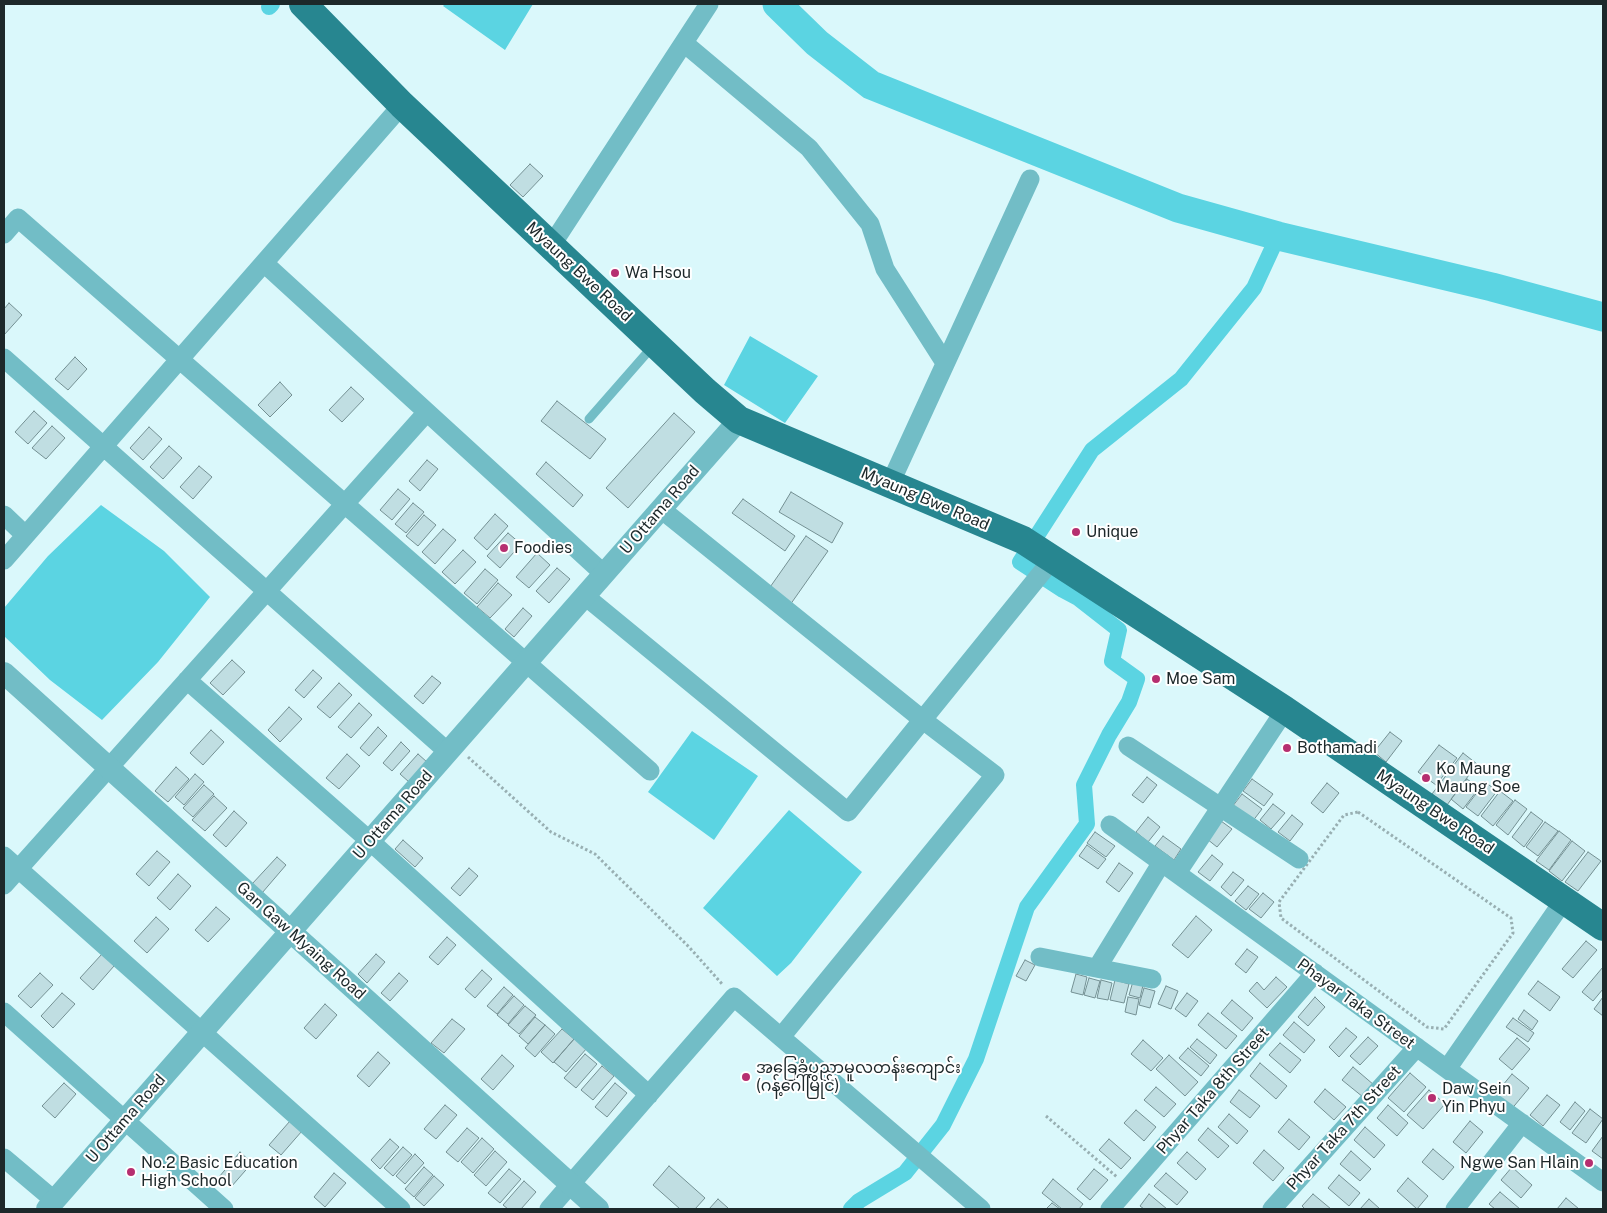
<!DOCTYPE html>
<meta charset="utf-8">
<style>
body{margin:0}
#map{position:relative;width:1607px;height:1213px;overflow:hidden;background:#daf8fb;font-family:"Public Sans",sans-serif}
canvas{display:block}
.frame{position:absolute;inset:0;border:5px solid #1d282a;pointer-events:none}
</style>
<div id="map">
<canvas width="1607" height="1213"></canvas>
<div class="frame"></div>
</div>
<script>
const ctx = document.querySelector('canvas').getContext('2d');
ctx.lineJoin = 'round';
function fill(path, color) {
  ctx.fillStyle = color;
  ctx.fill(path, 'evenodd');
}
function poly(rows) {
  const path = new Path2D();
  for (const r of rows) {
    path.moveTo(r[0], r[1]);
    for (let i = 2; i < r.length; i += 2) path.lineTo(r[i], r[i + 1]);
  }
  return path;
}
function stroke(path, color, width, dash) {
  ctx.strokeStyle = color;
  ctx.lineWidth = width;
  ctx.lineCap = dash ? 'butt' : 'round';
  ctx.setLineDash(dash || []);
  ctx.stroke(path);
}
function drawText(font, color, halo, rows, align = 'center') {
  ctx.font = font + ' "Public Sans","Noto Sans Myanmar",sans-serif';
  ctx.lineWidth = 4;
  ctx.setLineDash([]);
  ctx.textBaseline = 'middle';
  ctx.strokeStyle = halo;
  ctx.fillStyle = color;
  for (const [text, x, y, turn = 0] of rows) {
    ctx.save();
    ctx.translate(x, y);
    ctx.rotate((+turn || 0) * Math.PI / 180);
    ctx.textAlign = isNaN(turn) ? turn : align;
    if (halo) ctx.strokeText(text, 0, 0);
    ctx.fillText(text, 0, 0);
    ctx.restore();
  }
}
fill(poly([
 [445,4,533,4,505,50,443,6],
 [750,336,818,376,785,423,724,385],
 [101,505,164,551,210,597,158,662,102,720,50,680,4,636,4,608,48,556],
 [692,731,758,776,714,840,648,792],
 [789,810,862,872,791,963,777,976,703,908]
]), '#5bd4e2');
stroke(poly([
 [269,7,272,4],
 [851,1209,859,1201,905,1173,943,1125,976,1059,1027,907,1087,824,1084,785,1109,735,1129,702,1137,679,1112,661,1119,630,1078,598,1063,590,1020,562,1092,450,1181,379,1254,288,1278,236]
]), '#5bd4e2', 16);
stroke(poly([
 [777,4,817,43,871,85,1178,208,1278,236,1492,287,1603,317]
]), '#5bd4e2', 29);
const building = poly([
 [530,164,543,176,523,197,510,185,530,164],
 [9,303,22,315,4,335,4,309,9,303],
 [75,357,87,369,68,390,55,379,75,357],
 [280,382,292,395,270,417,258,405,280,382],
 [351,387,364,399,342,422,329,410,351,387],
 [557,401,606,439,590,459,541,421,557,401],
 [34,411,47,423,28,444,15,432,34,411],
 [674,413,695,432,628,508,606,488,674,413],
 [52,426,65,438,46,459,32,448,52,426],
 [149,427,162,439,143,460,130,448,149,427],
 [169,446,182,458,163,479,150,467,169,446],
 [427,460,438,469,420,491,409,481,427,460],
 [546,462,583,495,573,507,536,474,546,462],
 [199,466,212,477,193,499,180,487,199,466],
 [398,489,410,499,392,520,380,510,398,489],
 [791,492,843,523,832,543,779,512,791,492],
 [743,499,795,536,785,551,732,513,743,499],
 [413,503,424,512,406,533,395,524,413,503],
 [495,514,508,526,487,550,474,538,495,514],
 [424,515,436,525,418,546,406,536,424,515],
 [443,529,456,540,435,564,422,552,443,529],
 [508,533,521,544,500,568,487,556,508,533],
 [806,536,828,551,790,605,768,590,806,536],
 [463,550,476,562,455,584,442,572,463,550],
 [537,553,550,565,529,588,516,577,537,553],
 [557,568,570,579,549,603,536,591,557,568],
 [485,569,498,580,477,604,464,593,485,569],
 [498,583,512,595,490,618,477,607,498,583],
 [523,608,532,616,514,637,505,629,523,608],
 [232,660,245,672,223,695,210,683,232,660],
 [313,670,322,678,304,698,295,690,313,670],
 [432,676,441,683,423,704,414,696,432,676],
 [339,683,352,695,330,718,317,707,339,683],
 [359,703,372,715,351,738,338,727,359,703],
 [289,707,302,719,280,742,268,730,289,707],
 [378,727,387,736,369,756,360,748,378,727],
 [211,730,224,742,203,765,190,753,211,730],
 [1390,732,1402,741,1386,762,1374,752,1390,732],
 [401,742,410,751,392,771,383,763,401,742],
 [1439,745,1457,758,1436,785,1418,772,1439,745],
 [1463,753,1477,764,1447,805,1432,794,1463,753],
 [347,754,360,766,339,789,326,778,347,754],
 [418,754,427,762,409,782,400,774,418,754],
 [176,767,189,779,168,802,155,791,176,767],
 [195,774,204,782,184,805,175,797,195,774],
 [1147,777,1157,785,1143,803,1132,795,1147,777],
 [1252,779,1273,794,1264,806,1243,791,1252,779],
 [1467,779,1479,788,1463,809,1451,799,1467,779],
 [1485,782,1497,791,1478,816,1466,807,1485,782],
 [1327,783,1339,793,1323,813,1311,803,1327,783],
 [204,785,214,794,193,817,183,808,204,785],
 [1500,791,1513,801,1493,826,1481,816,1500,791],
 [1242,794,1262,809,1252,822,1232,807,1242,794],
 [214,796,227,808,205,831,192,820,214,796],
 [1515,800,1527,809,1508,835,1496,825,1515,800],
 [1273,804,1285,813,1271,829,1260,820,1273,804],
 [234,811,247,823,226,847,213,835,234,811],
 [1531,812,1543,821,1524,847,1512,837,1531,812],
 [1292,815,1303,824,1290,841,1278,832,1292,815],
 [1148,817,1160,827,1148,842,1136,832,1148,817],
 [1221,821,1232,829,1217,847,1207,839,1221,821],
 [1545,822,1558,831,1538,856,1526,847,1545,822],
 [1559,831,1571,840,1549,870,1536,861,1559,831],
 [1095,832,1115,846,1106,857,1087,843,1095,832],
 [1163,836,1181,849,1174,860,1155,846,1163,836],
 [403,840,423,858,415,867,395,849,403,840],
 [1572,841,1585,851,1562,881,1549,871,1572,841],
 [1087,845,1106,859,1098,869,1079,856,1087,845],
 [157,851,170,862,149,886,136,874,157,851],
 [1588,852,1601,861,1578,891,1565,882,1588,852],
 [1212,855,1223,864,1210,881,1198,872,1212,855],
 [277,857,286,865,262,893,252,884,277,857],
 [1119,863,1133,873,1119,892,1106,882,1119,863],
 [469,868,478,876,460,896,451,888,469,868],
 [1233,872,1244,880,1231,896,1221,887,1233,872],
 [178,874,191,886,170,910,157,898,178,874],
 [1248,886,1259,894,1246,910,1235,901,1248,886],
 [1263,893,1274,902,1261,918,1249,909,1263,893],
 [216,907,230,919,208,942,195,930,216,907],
 [1196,916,1212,930,1188,958,1172,945,1196,916],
 [156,917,169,929,147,953,134,941,156,917],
 [447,937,456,945,438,965,429,957,447,937],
 [1586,941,1597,950,1573,978,1562,969,1586,941],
 [1247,949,1258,957,1246,973,1235,964,1247,949],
 [102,954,114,966,93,990,80,978,102,954],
 [376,954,385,962,367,983,358,974,376,954],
 [1025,960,1035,965,1026,981,1016,976,1025,960],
 [1603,967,1603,989,1593,1001,1582,992,1603,967],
 [482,970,492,979,475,998,465,989,482,970],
 [40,973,53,985,31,1008,18,996,40,973],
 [399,973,408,981,390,1001,381,993,399,973],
 [1076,974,1087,977,1083,995,1071,992,1076,974],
 [1276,977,1287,987,1267,1008,1249,991,1257,982,1264,990,1276,977],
 [1089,978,1100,981,1095,998,1084,995,1089,978],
 [1134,978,1144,981,1140,998,1129,995,1134,978],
 [1101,980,1112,983,1108,1000,1097,998,1101,980],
 [1115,980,1129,984,1124,1003,1110,1000,1115,980],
 [1538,981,1560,997,1550,1011,1528,994,1538,981],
 [1166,986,1178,991,1171,1009,1158,1004,1166,986],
 [504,987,513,995,497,1014,487,1006,504,987],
 [1144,988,1155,991,1150,1008,1139,1005,1144,988],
 [62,993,75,1004,53,1028,41,1016,62,993],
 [1187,993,1198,1001,1186,1017,1175,1009,1187,993],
 [514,996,524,1005,508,1024,497,1015,514,996],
 [1128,997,1139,999,1136,1015,1125,1012,1128,997],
 [1315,997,1325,1007,1308,1026,1298,1017,1315,997],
 [1603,997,1603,1016,1594,1009,1603,997],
 [1232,1000,1253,1018,1242,1031,1221,1013,1232,1000],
 [325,1004,337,1015,316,1039,304,1028,325,1004],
 [525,1006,536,1015,519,1034,508,1025,525,1006],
 [1524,1010,1538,1021,1532,1030,1518,1019,1524,1010],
 [1208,1013,1237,1036,1226,1049,1198,1025,1208,1013],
 [535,1017,545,1025,528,1044,519,1036,535,1017],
 [1513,1018,1534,1033,1528,1042,1506,1027,1513,1018],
 [452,1019,465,1029,444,1053,431,1043,452,1019],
 [1294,1022,1315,1040,1304,1053,1283,1035,1294,1022],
 [545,1025,555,1034,535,1057,525,1048,545,1025],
 [1346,1028,1357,1037,1339,1057,1329,1047,1346,1028],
 [562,1029,574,1039,553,1063,541,1052,562,1029],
 [1368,1037,1378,1046,1360,1065,1350,1056,1368,1037],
 [575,1038,587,1048,566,1072,554,1062,575,1038],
 [1517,1038,1530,1049,1512,1070,1499,1059,1517,1038],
 [1197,1039,1217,1055,1210,1064,1190,1047,1197,1039],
 [1143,1040,1163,1058,1151,1071,1131,1054,1143,1040],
 [1280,1043,1301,1060,1290,1073,1269,1055,1280,1043],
 [1188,1048,1209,1066,1201,1076,1179,1058,1188,1048],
 [378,1052,390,1063,369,1087,357,1076,378,1052],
 [585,1054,597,1064,576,1088,564,1078,585,1054],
 [502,1055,514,1066,493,1090,481,1079,502,1055],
 [1169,1055,1198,1082,1185,1096,1156,1069,1169,1055],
 [1260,1063,1287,1086,1276,1099,1250,1076,1260,1063],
 [602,1066,614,1076,593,1100,581,1090,602,1066],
 [1353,1067,1374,1085,1363,1097,1342,1080,1353,1067],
 [1410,1073,1426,1087,1404,1112,1388,1098,1410,1073],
 [1512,1074,1529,1088,1510,1111,1493,1097,1512,1074],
 [64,1083,76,1094,55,1118,42,1106,64,1083],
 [615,1083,627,1093,607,1117,595,1107,615,1083],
 [1156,1087,1176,1104,1164,1117,1144,1100,1156,1087],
 [1325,1089,1346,1107,1334,1120,1314,1102,1325,1089],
 [1239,1090,1260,1106,1250,1118,1230,1102,1239,1090],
 [1429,1090,1445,1104,1423,1129,1407,1115,1429,1090],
 [1547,1095,1560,1105,1543,1126,1530,1115,1547,1095],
 [1575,1102,1585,1111,1570,1130,1560,1122,1575,1102],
 [445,1105,457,1115,436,1139,424,1129,445,1105],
 [1388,1105,1408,1123,1397,1136,1377,1118,1388,1105],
 [1590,1109,1603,1119,1586,1143,1572,1133,1590,1109],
 [1136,1110,1156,1127,1144,1141,1124,1123,1136,1110],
 [1229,1114,1248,1131,1237,1144,1218,1127,1229,1114],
 [1289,1119,1310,1137,1299,1150,1278,1132,1289,1119],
 [290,1121,302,1131,281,1155,269,1145,290,1121],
 [1470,1121,1483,1132,1466,1153,1453,1142,1470,1121],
 [1365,1127,1385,1145,1374,1158,1354,1140,1365,1127],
 [467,1128,479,1138,458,1162,446,1152,467,1128],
 [1208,1128,1229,1146,1218,1158,1198,1140,1208,1128],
 [1603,1136,1603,1159,1592,1151,1603,1136],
 [482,1138,494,1149,473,1173,461,1162,482,1138],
 [390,1139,399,1147,380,1169,371,1160,390,1139],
 [1109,1139,1131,1158,1121,1169,1099,1150,1109,1139],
 [403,1147,412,1155,393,1176,384,1168,403,1147],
 [1433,1149,1454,1167,1443,1180,1422,1162,1433,1149],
 [1264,1150,1284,1168,1273,1181,1253,1163,1264,1150],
 [495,1151,507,1162,486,1186,474,1175,495,1151],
 [1351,1151,1371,1169,1360,1181,1340,1164,1351,1151],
 [240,1152,252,1163,231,1187,219,1177,240,1152],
 [1187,1152,1206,1169,1196,1180,1177,1163,1187,1152],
 [415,1154,424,1163,405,1184,396,1176,415,1154],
 [669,1166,705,1198,695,1209,680,1209,653,1185,669,1166],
 [424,1167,433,1175,414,1197,405,1189,424,1167],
 [1512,1167,1532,1185,1521,1198,1501,1180,1512,1167],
 [509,1169,521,1179,500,1203,488,1193,509,1169],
 [1094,1169,1108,1180,1090,1200,1077,1189,1094,1169],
 [334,1173,346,1183,325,1207,314,1197,334,1173],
 [1166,1173,1188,1192,1177,1205,1154,1186,1166,1173],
 [1339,1175,1360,1193,1349,1206,1328,1188,1339,1175],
 [434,1176,444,1185,424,1206,415,1198,434,1176],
 [1408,1178,1428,1196,1417,1209,1397,1191,1408,1178],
 [1053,1179,1083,1204,1079,1209,1062,1209,1042,1193,1053,1179],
 [524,1181,536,1192,521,1209,508,1209,503,1205,524,1181],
 [1500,1192,1520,1209,1495,1209,1489,1204,1500,1192],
 [1149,1194,1167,1209,1144,1209,1140,1206,1149,1194],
 [1313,1194,1331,1209,1305,1209,1302,1206,1313,1194],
 [1566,1198,1579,1209,1557,1209,1566,1198],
 [718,1199,728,1208,727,1209,709,1209,718,1199],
 [1369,1199,1380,1209,1360,1209,1369,1199],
 [1052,1203,1060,1209,1046,1209,1052,1203]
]);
fill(building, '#c0dee2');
stroke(building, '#749093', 1);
stroke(poly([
 [468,757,551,832,595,854,689,947,723,985],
 [1358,812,1511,918,1513,933,1444,1029,1427,1027,1281,918,1279,902,1344,815,1358,812],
 [1046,1116,1117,1177]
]), '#98afb2', 3, [2.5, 2.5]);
stroke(poly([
 [589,419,653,346]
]), '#72bdc6', 9);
stroke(poly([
 [684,43,809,148,870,224,885,269,945,363],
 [4,234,18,218,650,771],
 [551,246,709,4],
 [264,263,604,574],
 [4,358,448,752],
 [890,484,1030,179],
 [661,509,923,720,995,775,781,1037],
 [4,515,25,535],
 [4,560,402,105],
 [585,596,848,812,1043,571,1052,558],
 [187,680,370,841,649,1095],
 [1128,746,1299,859],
 [1110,825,1603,1182],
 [4,856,401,1209],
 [1177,873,1285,710],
 [4,885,427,412],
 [1040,957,1152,979],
 [1097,968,1162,862],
 [4,1012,224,1209],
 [1447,1069,1564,900],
 [4,1158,55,1201],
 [549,1209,734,997,981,1209],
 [1110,1209,1315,973],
 [1272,1209,1417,1047],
 [1455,1209,1522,1123]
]), '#72bdc6', 19);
stroke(poly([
 [4,673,598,1209],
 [47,1209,739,420]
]), '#72bdc6', 22);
stroke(poly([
 [303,4,402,105,705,391,739,420,1023,540,1285,710,1603,927]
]), '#278690', 28);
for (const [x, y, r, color] of [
 [615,273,5,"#b62f70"],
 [1076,532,5,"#b62f70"],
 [504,548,5,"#b62f70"],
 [1156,679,5,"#b62f70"],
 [1287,748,5,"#b62f70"],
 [1426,778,5,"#b62f70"],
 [746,1077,5,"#b62f70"],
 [1432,1098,5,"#b62f70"],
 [1589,1163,5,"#b62f70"],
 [131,1172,5,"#b62f70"]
]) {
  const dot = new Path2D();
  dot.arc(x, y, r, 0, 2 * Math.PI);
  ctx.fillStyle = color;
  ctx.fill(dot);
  stroke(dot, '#fff', 2);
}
drawText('16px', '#1d282a', '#fff', [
 ["Myaung Bwe Road",579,272,43],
 ["Myaung Bwe Road",925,499,23],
 ["U Ottama Road",660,510,-49],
 ["Myaung Bwe Road",1435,812,34],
 ["U Ottama Road",393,815,-49],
 ["Gan Gaw Myaing Road",301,941,42],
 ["Phayar Taka Street",1356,1004,36],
 ["Phyar Taka 8th Street",1213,1091,-49],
 ["U Ottama Road",126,1119,-49],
 ["Phyar Taka 7th Street",1344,1128,-48]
]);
drawText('16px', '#1d282a', '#fff', [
 ["Wa Hsou",625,273],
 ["Unique",1086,532],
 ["Foodies",514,548],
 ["Moe Sam",1166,679],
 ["Bothamadi",1297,748],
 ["Ko Maung",1436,769],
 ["Maung Soe",1436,787],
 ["အခြေခံပညာမူလတန်းကျောင်း",756,1068],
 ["(ဂန့်ဂေါ်မြိုင်)",756,1086],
 ["Daw Sein",1442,1089],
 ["Yin Phyu",1442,1107],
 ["No.2 Basic Education",141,1163],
 ["High School",141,1181],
 ["Ngwe San Hlain",1579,1163,"right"]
], 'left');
</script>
